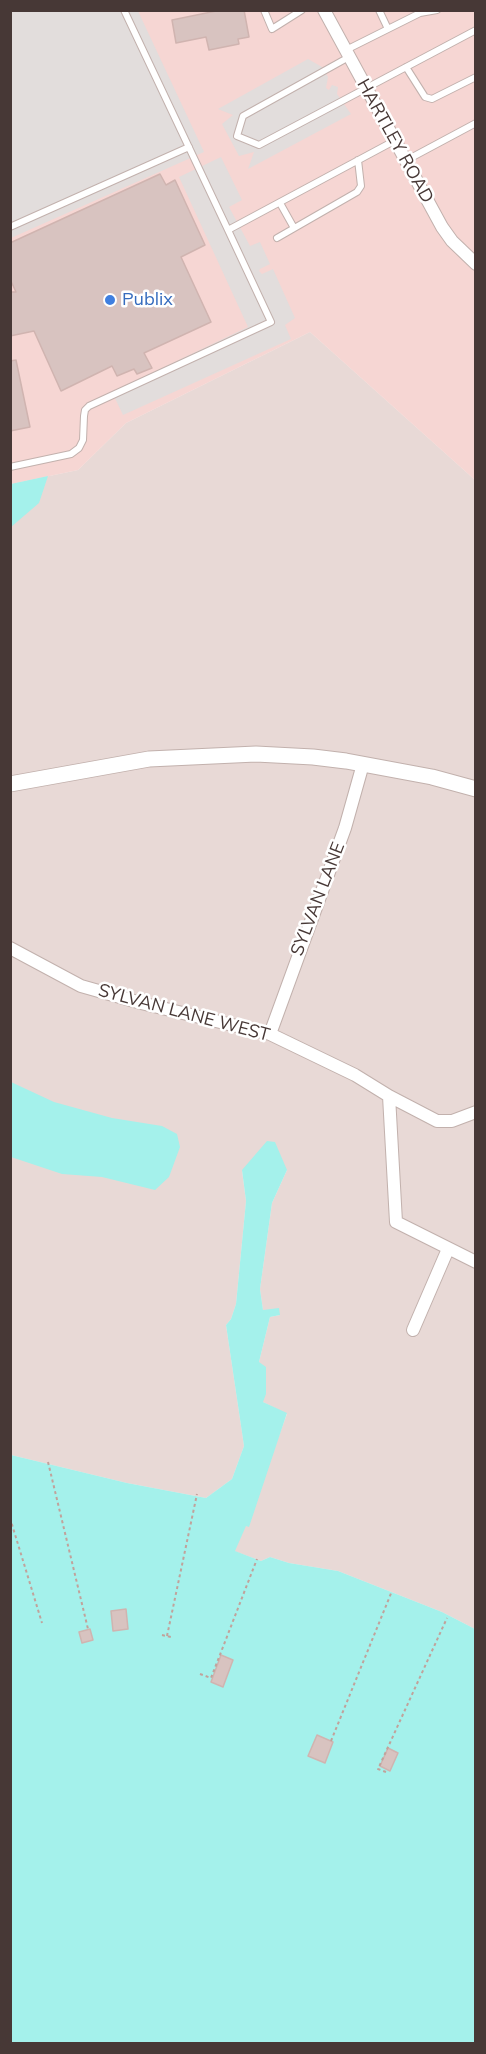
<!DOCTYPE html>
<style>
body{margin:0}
#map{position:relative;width:486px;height:2054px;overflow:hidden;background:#f4eae8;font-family:Mulish,sans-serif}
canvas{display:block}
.frame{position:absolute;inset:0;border:12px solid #473836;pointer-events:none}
</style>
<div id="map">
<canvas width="486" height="2054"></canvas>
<div class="frame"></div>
</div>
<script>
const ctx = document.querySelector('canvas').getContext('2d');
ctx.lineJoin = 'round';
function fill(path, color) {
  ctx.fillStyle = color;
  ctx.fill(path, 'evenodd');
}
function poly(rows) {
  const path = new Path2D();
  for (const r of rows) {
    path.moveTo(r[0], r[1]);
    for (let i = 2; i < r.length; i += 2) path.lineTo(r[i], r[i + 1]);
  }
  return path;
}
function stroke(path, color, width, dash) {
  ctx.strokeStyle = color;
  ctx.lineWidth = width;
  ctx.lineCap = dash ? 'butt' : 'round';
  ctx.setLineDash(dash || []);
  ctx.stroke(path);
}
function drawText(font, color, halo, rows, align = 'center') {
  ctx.font = font + ' Mulish,sans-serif';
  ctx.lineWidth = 5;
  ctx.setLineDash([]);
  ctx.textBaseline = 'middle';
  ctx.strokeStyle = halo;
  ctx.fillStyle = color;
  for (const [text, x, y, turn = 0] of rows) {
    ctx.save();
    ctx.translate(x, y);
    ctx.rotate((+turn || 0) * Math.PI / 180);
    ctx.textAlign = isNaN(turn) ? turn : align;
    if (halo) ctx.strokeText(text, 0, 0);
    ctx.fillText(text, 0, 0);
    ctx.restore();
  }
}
fill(poly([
 [310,332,475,480,475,1629,442,1612,338,1571,289,1563,270,1557,261,1561,234,1551,246,1525,287,1414,263,1402,259,1362,270,1317,280,1315,263,1310,260,1289,272,1203,287,1170,242,1171,246,1201,236,1304,231,1319,226,1325,244,1446,232,1479,206,1498,127,1483,11,1455,11,484,78,470,126,423]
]), '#e8d9d6');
fill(poly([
 [11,11,475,11,475,480,310,332,126,423,78,470,11,484]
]), '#f6d6d3');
fill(poly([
 [11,11,138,11,204,152,11,238],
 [308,59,322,67,328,77,326,88,329,90,332,85,338,87,337,94,351,114,248,169,254,152,239,156,222,124,233,115,218,109],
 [221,157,242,200,229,207,250,246,260,242,270,264,260,269,259,271,262,274,273,269,295,318,285,325,291,339,123,415,112,392,248,327,179,177]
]), '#e2dddc');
fill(poly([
 [48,476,39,503,11,527,11,484],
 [11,1082,54,1102,112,1118,162,1126,177,1134,180,1147,169,1177,155,1190,102,1177,62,1174,11,1157],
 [267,1141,275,1142,287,1170,272,1203,260,1289,263,1310,279,1308,280,1315,270,1317,259,1362,266,1367,266,1394,263,1402,287,1413,249,1527,246,1526,235,1551,261,1561,270,1557,289,1563,338,1571,442,1612,475,1629,475,2043,11,2044,11,1455,127,1483,206,1498,232,1479,244,1446,226,1325,231,1319,236,1304,246,1201,242,1170]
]), '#a4f1eb');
const building = poly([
 [221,10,244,10,249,37,238,39,239,44,209,50,206,37,176,43,172,20,221,10],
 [160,174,166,185,175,180,205,245,181,257,211,322,144,353,152,368,137,374,134,369,117,376,112,366,61,391,34,331,10,336,10,292,16,292,10,279,10,243,160,174],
 [16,360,30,427,10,431,10,361,16,360],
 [126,1609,128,1629,113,1631,111,1611,126,1609],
 [90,1629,93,1640,82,1643,79,1632,90,1629],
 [221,1655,233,1660,223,1687,211,1682,221,1655],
 [317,1735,333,1742,325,1763,308,1756,317,1735],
 [388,1748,398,1753,390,1771,380,1766,388,1748]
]);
fill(building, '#d8c3c0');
stroke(building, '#d0b4b0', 1.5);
const service = poly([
 [124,10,228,230,394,141],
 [264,10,272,29,302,10],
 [379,10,388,29],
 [420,13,437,10],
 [346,50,420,13,418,10],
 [349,57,243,116,237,136,259,145,476,30],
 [406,67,425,97,432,99,476,77],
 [405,161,476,123],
 [280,203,294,228],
 [10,227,189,147],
 [277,238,357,192,361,186,358,160],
 [10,467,71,454,79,448,83,440,84,416,85,410,89,406,271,322,228,230]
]);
const minor = poly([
 [324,10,442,227,452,241,476,264],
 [10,948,81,986,141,1003,270,1034,355,1075,389,1096,396,1222,476,1262],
 [270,1034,345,828,363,764],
 [389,1096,437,1121,452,1121,476,1112],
 [413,1330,448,1249]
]);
const tertiary = poly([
 [10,784,149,759,256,754,313,757,346,761,432,777,476,789]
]);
stroke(service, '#c2b1ad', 8);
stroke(minor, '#c2b1ad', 14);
stroke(tertiary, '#c2b1ad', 17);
stroke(poly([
 [48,1462,88,1629],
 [10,1518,42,1623],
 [162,1635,171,1637],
 [167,1636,197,1494],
 [200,1674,211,1678,257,1559],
 [331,1741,392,1591],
 [386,1772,378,1769,447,1618]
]), '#c1a29b', 2, [3, 3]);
stroke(service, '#fff', 6);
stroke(minor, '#fff', 12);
stroke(tertiary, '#fff', 15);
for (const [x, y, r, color] of [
 [110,300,6,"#3f7fe0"]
]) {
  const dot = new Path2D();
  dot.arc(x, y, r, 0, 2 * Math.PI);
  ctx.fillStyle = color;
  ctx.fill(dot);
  stroke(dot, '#fff', 2);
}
drawText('18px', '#473836', '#fff', [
 ["HARTLEY ROAD",395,141,61],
 ["SYLVAN LANE",318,899,-69],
 ["SYLVAN LANE WEST",184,1013,15]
]);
drawText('18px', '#366cbe', '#fff', [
 ["Publix",122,300]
], 'left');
</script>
